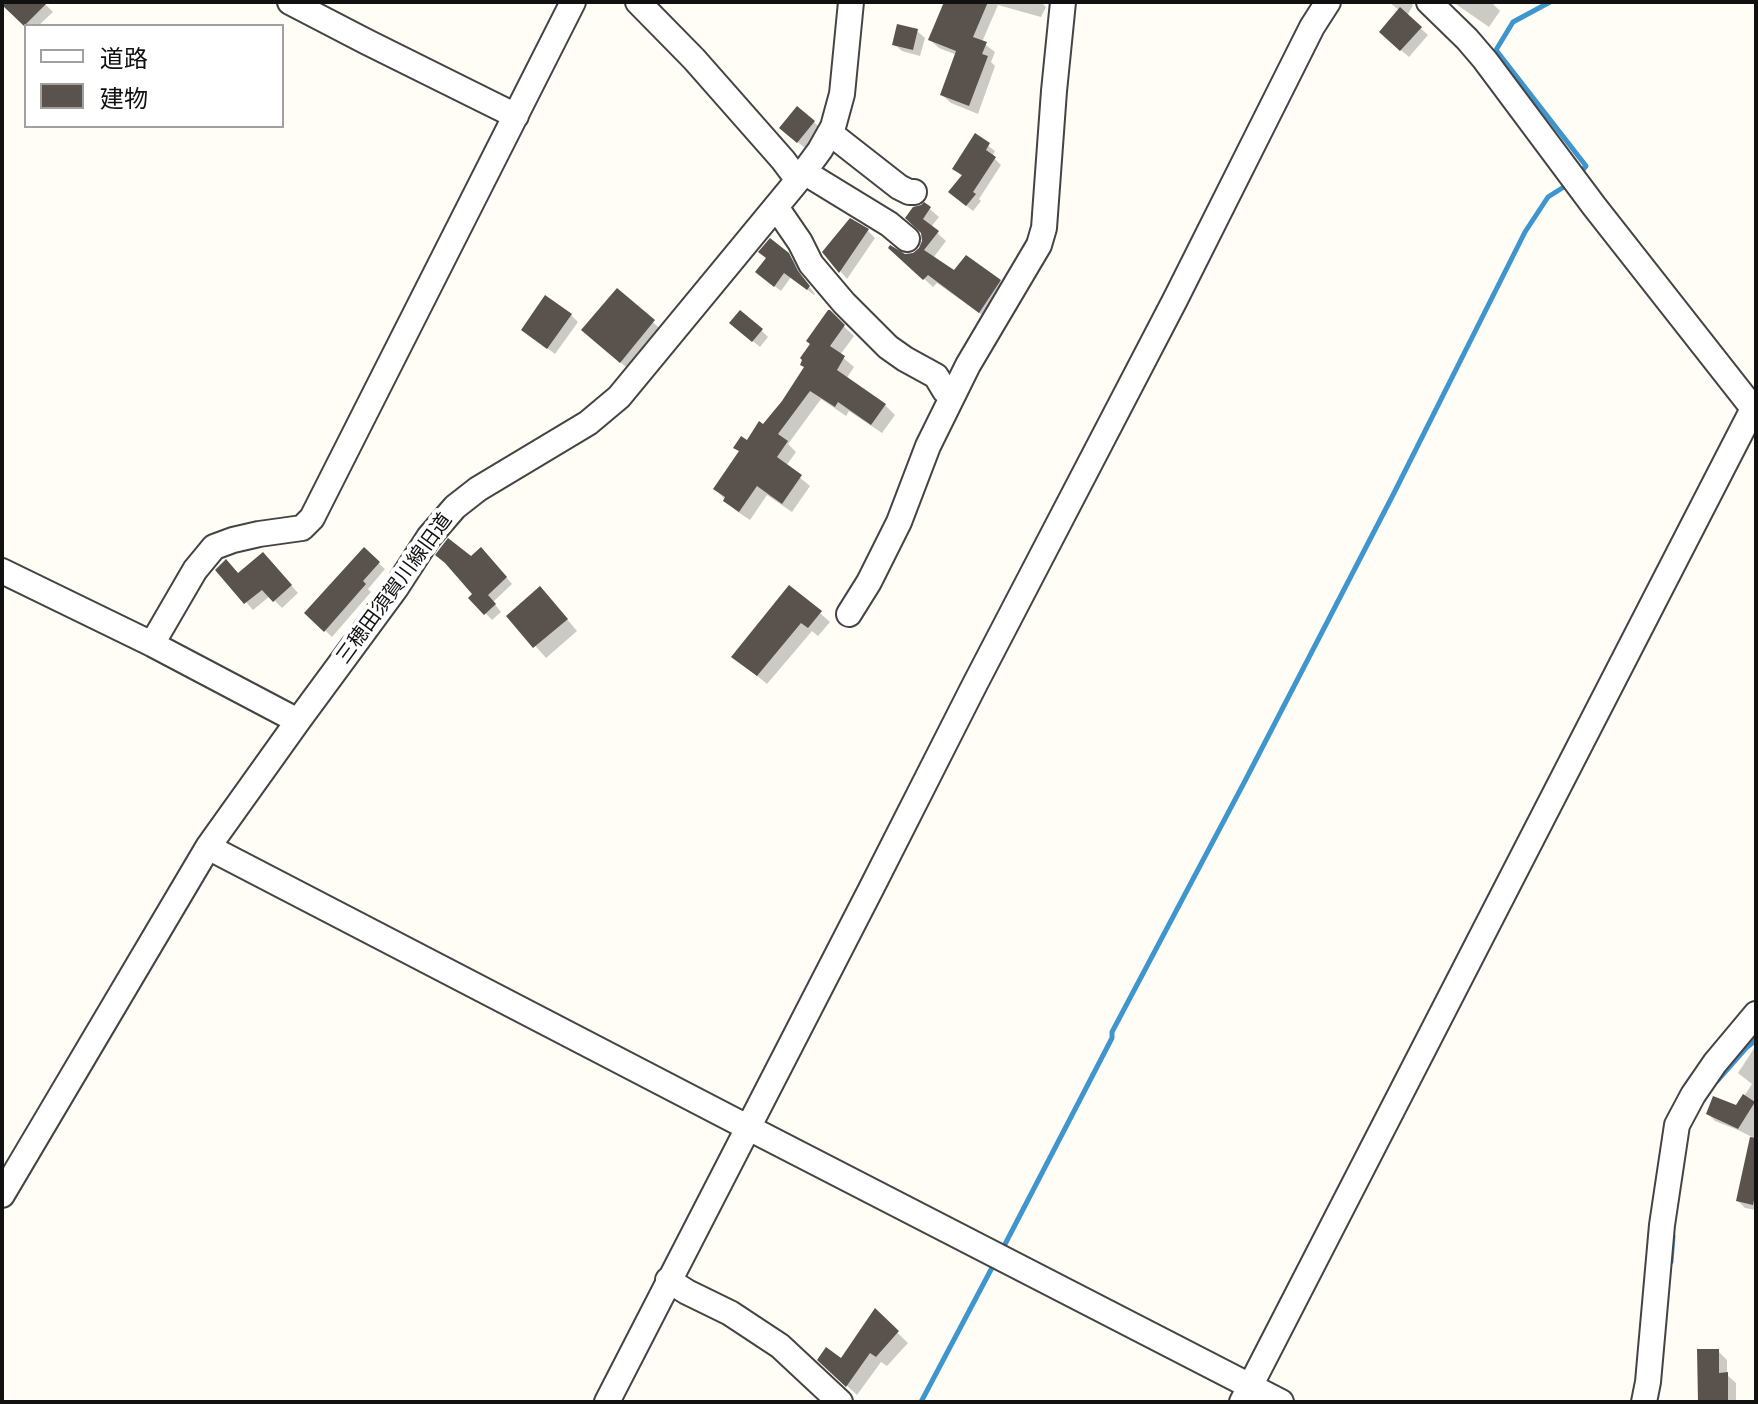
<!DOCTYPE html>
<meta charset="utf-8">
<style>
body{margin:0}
#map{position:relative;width:1758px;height:1404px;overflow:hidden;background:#fffdf5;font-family:"Times New Roman","Noto Sans JP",serif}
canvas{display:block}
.frame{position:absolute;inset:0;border:4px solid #111;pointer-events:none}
.legend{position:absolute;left:24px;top:24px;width:260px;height:104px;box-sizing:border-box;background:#fff;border:2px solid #a0a0a0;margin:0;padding:10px 14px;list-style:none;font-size:24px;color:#111}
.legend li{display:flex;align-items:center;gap:16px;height:40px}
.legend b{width:40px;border:2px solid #a0a0a0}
</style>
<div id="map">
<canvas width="1758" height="1404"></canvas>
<div class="frame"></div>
<ul class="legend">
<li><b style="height:10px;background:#fff"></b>道路</li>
<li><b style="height:22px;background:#5a524d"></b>建物</li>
</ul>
</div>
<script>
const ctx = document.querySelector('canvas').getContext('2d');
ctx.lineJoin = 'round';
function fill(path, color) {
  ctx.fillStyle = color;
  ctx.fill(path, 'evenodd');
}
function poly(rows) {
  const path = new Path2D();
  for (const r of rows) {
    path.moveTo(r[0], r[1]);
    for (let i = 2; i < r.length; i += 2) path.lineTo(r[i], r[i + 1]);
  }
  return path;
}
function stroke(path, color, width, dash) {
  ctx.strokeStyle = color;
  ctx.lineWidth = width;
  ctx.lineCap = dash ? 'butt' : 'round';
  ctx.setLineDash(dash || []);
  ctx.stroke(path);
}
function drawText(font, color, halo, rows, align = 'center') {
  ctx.font = font + ' "Times New Roman","Noto Sans JP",serif';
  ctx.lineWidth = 8;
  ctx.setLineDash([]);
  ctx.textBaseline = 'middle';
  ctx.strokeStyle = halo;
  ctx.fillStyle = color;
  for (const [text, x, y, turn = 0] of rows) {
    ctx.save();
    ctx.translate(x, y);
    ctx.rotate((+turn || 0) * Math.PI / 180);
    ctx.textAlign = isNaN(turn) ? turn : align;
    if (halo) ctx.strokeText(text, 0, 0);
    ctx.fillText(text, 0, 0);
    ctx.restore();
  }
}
fill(poly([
 [7,2,43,2,53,12,38,26,26,26,5,4],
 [944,2,1041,2,1046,7,1041,17,998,5,982,42,995,52,991,62,995,66,978,114,951,103,942,95,957,55,939,48,930,40],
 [1389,2,1409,2,1413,5,1407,16,1428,35,1409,57,1388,39,1400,11],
 [1453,2,1491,2,1500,11,1489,27],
 [917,31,925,38,920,56,902,51,894,44],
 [814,122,821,129,805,148,789,135],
 [975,136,995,151,992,156,1001,165,979,199,981,201,973,211,957,198,963,177,954,169],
 [925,205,939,217,931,227,946,241,933,258,955,273,1000,281,1008,290,989,320,937,283,933,287,899,256,914,255,921,249,924,241,923,232,908,218],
 [851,220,868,231,875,238,847,279,824,252],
 [787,254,794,261,804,280,815,294,814,295,791,277,781,291,764,278],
 [617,291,665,333,632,372,595,341],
 [829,312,854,336,840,355,854,367,846,379,885,405,895,415,882,433,849,411,846,416,821,399,788,444,796,452,786,466,810,486,792,512,767,495,750,520,735,510,715,489,748,442,784,402,806,368],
 [571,315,578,322,555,354,523,330],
 [739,330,761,330,768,337,760,347],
 [364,550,385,569,368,589,371,592,332,637,307,613],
 [488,556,512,584,493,602,501,612,492,620,471,598,475,594,471,559],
 [270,561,298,593,282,608,270,596,253,610,218,570,239,575],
 [551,600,577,631,546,658,509,616],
 [820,613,830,622,818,636,812,631,767,684,734,657],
 [1755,1047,1756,1048,1756,1139,1738,1130,1715,1121,1708,1114,1737,1107,1752,1084,1738,1073],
 [1756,1164,1756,1210,1745,1208,1738,1201],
 [875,1311,908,1343,887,1366,881,1362,857,1395,830,1370,841,1360],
 [1718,1351,1727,1360,1727,1375,1736,1383,1736,1402,1700,1402]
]), '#0003');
stroke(poly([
 [1550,2,1513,22,1496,50,1586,166,1580,173],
 [1717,1081,1746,1048,1756,1040],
 [1002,1250,1112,1038,1112,1032,1246,779,1394,493,1525,232,1548,197,1570,183],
 [1671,1262,1673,1236],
 [921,1402,995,1262]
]), '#3f96cf', 5);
fill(poly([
 [2,2,48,2,24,26,2,5],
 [944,2,988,2,973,37,987,42,982,54,988,56,969,106,940,95,956,51,928,40],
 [1400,7,1422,27,1400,51,1379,32],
 [897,24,918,29,913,50,892,45],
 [797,106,815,121,797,143,779,128],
 [975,133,990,143,986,150,996,157,973,192,976,194,966,206,948,192,962,175,952,169],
 [924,202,931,207,923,219,939,231,924,250,954,270,966,255,1001,280,979,313,928,275,923,280,888,248,890,245,905,254,913,253,919,248,922,241,921,233,905,218,913,207,921,205],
 [850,218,869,229,839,273,822,252],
 [770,238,789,253,798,271,810,286,807,290,784,273,774,287,755,272,766,258,758,252],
 [617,288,655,320,620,363,581,330],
 [545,295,572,314,547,349,521,330],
 [740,310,763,329,752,342,729,323],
 [828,310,830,310,845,325,830,346,845,356,837,370,886,404,871,425,838,402,835,407,810,391,778,434,788,441,777,457,802,475,782,504,757,486,739,512,723,501,725,497,713,489,739,451,733,448,741,436,747,440,759,421,763,424,782,401,804,367,800,365,802,360,800,358,810,344,806,341],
 [448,538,471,556,481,547,507,577,488,595,496,604,484,615,468,598,472,594,445,563,435,555],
 [364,547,380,562,363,581,366,584,324,632,304,613],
 [263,552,292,585,273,602,262,590,244,604,215,570,226,559,238,573],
 [789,585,822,611,808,628,801,623,757,676,731,657],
 [540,586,568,619,533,648,506,616],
 [1743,1094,1755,1102,1738,1129,1706,1114,1713,1096,1736,1105],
 [1750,1137,1756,1138,1756,1190,1753,1205,1736,1201],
 [875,1308,899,1331,876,1357,870,1353,846,1387,817,1360,826,1347,841,1358],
 [1697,1349,1719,1349,1719,1373,1728,1372,1728,1402,1698,1402]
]), '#5a524d');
const minor = poly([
 [290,2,367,42,516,116],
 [638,2,694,59,783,160,798,180],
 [1429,2,1467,39,1485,60,1594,206,1756,412],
 [830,133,899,187,909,192,914,192],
 [804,172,889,224,907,239],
 [776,207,800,242,811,264,844,303,888,347,905,359,936,376,945,391,952,397],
 [2,571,152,644,298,721],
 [849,614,869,582,899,522,928,446,968,365,1039,245,1044,228,1054,91,1063,2],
 [152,644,195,570,214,547,233,540,259,534,302,528,312,518,573,2],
 [208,847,747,1127,1281,1402],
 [2,1195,208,847,298,721,396,588,429,537,455,507,478,489,588,423,619,397,798,180,820,150,833,127,842,94,851,2],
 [668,1280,687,1292,730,1313,780,1346,840,1402],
 [607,1402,871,889,975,684,1175,300,1312,27,1328,2],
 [1242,1402,1756,403],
 [1644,1402,1648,1382,1662,1225,1677,1125,1693,1095,1715,1063,1756,1014]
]);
stroke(minor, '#444', 28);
stroke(minor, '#fff', 24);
drawText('20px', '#111', '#fff', [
 ["三穂田須賀川線旧道",395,589,-54]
]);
</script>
